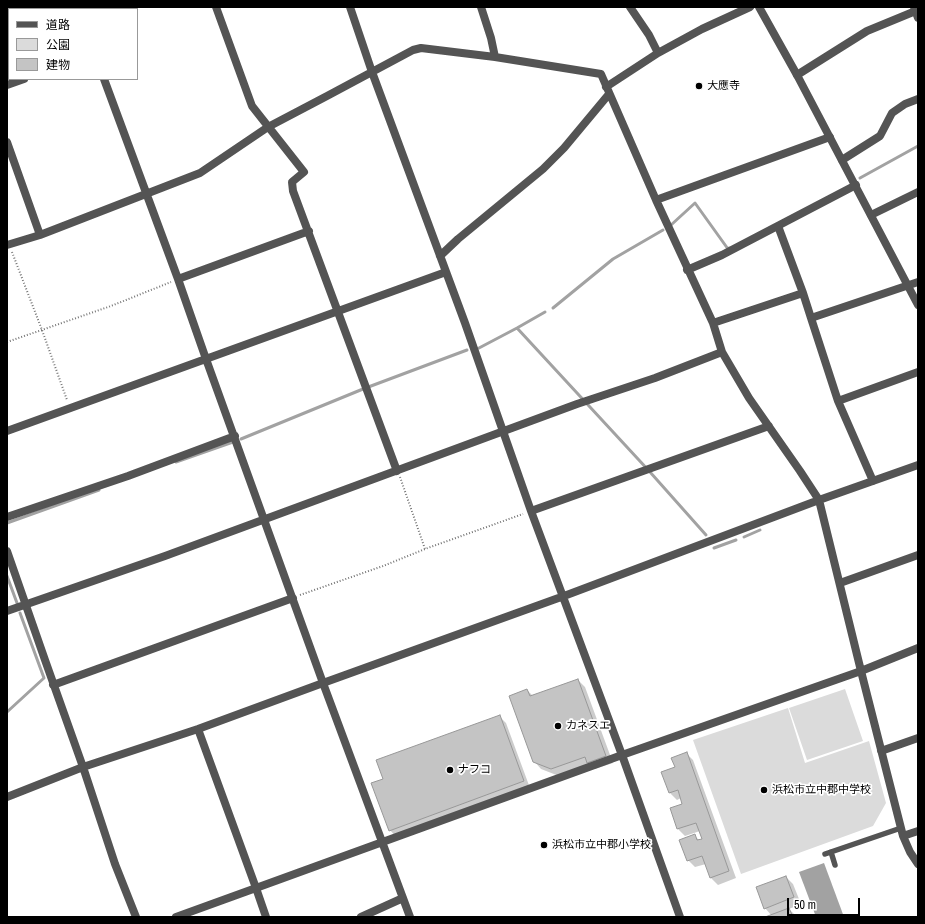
<!DOCTYPE html>
<meta charset="utf-8">
<style>
body{margin:0}
#map{position:relative;width:925px;height:924px;overflow:hidden;background:#fff;font-family:"Archivo Narrow","Noto Sans JP",sans-serif}
canvas{display:block}
.frame{position:absolute;inset:0;border:8px solid #000;pointer-events:none}
.legend{position:absolute;left:8px;top:8px;width:130px;height:72px;box-sizing:border-box;background:#fff;border:1px solid #999;margin:0;padding:5px 7px;list-style:none;font-size:12px;color:#000}
.legend li{display:flex;align-items:center;gap:8px;height:20px}
.legend b{width:20px;border:1px solid #999}
.scale{position:absolute;left:787px;top:898px;width:73px;height:18px;box-sizing:border-box;border:2px solid #000;border-top:0;padding-left:5px;font-size:12px;line-height:14px;white-space:nowrap;color:#000;-webkit-text-stroke:3px #fff;paint-order:stroke}
</style>
<div id="map">
<canvas width="925" height="924"></canvas>
<div class="frame"></div>
<ul class="legend">
<li><b style="height:5px;background:#545454"></b>道路</li>
<li><b style="height:11px;background:#dbdbdb"></b>公園</li>
<li><b style="height:11px;background:#c4c4c4"></b>建物</li>
</ul>
<div class="scale">50 m</div>
</div>
<script>
const ctx = document.querySelector('canvas').getContext('2d');
ctx.lineJoin = 'round';
function fill(path, color) {
  ctx.fillStyle = color;
  ctx.fill(path, 'evenodd');
}
function poly(rows) {
  const path = new Path2D();
  for (const r of rows) {
    path.moveTo(r[0], r[1]);
    for (let i = 2; i < r.length; i += 2) path.lineTo(r[i], r[i + 1]);
  }
  return path;
}
function stroke(path, color, width, dash) {
  ctx.strokeStyle = color;
  ctx.lineWidth = width;
  ctx.lineCap = dash ? 'butt' : 'round';
  ctx.setLineDash(dash || []);
  ctx.stroke(path);
}
function drawText(font, color, halo, rows, align = 'center') {
  ctx.font = font + ' "Archivo Narrow","Noto Sans JP",sans-serif';
  ctx.lineWidth = 3.5;
  ctx.setLineDash([]);
  ctx.textBaseline = 'middle';
  ctx.strokeStyle = halo;
  ctx.fillStyle = color;
  for (const [text, x, y, turn = 0] of rows) {
    ctx.save();
    ctx.translate(x, y);
    ctx.rotate((+turn || 0) * Math.PI / 180);
    ctx.textAlign = isNaN(turn) ? turn : align;
    if (halo) ctx.strokeText(text, 0, 0);
    ctx.fillText(text, 0, 0);
    ctx.restore();
  }
}
fill(poly([
 [845,689,863,741,807,760,789,708],
 [788,708,805,763,869,741,886,803,873,826,741,874,693,740]
]), '#dbdbdb');
fill(poly([
 [824,863,844,917,816,917,799,872]
]), '#a2a2a2');
fill(poly([
 [578,680,585,687,613,763,595,769,590,764,559,776,541,769,534,761,527,690,533,696],
 [499,716,506,723,530,788,397,838,390,830,384,779],
 [686,753,693,760,736,878,718,885,711,878,706,864,695,867,688,860,694,835,699,840,703,839,700,831,685,836,678,829,671,809,684,804,681,798,677,800,670,793,676,768],
 [786,877,793,884,801,904,789,909,797,917,768,917,772,916,765,908]
]), '#0003');
stroke(poly([
 [860,178,918,146],
 [671,225,695,203,728,249,729,248],
 [553,308,613,259,663,230],
 [517,328,650,472,706,535],
 [479,348,517,328,545,312],
 [241,439,363,389,467,350],
 [176,462,233,442],
 [7,523,99,490],
 [744,537,760,530],
 [714,548,736,540],
 [7,576,17,603],
 [7,712,44,678,20,613]
]), '#a2a2a2', 3);
const building = poly([
 [578,679,606,756,587,763,585,757,551,769,533,762,509,696,527,689,530,696,578,679],
 [500,715,524,781,389,831,371,783,383,779,376,760,500,715],
 [687,752,729,871,710,878,702,856,687,861,679,840,695,834,697,840,702,839,696,823,677,829,670,808,682,804,678,790,669,793,661,772,675,767,671,758,687,752],
 [786,876,794,897,764,909,756,887,786,876],
 [789,908,793,917,765,917,789,908]
]);
fill(building, '#c4c4c4');
stroke(building, '#989898', 1);
stroke(poly([
 [12,252,42,330,67,400],
 [7,342,111,306,171,282],
 [400,477,425,549],
 [300,595,383,566,425,549,523,514]
]), '#767676', 2, [1, 2]);
stroke(poly([
 [831,852,835,865],
 [825,854,901,828]
]), '#545454', 5.5);
stroke(poly([
 [89,7,89,9],
 [216,7,252,106,304,172,292,182,293,191,397,471],
 [350,7,372,72,465,323,531,511,622,755,680,917],
 [481,7,491,38,495,57],
 [630,7,649,35,658,53],
 [914,7,918,18],
 [797,75,867,31,918,10],
 [104,79,178,279,206,359,323,683,410,917],
 [7,85,24,79],
 [606,87,658,53,702,29,750,7],
 [7,142,40,235],
 [842,160,880,136,892,113,905,104,918,99],
 [656,200,830,137],
 [871,215,918,192],
 [778,226,803,293],
 [7,245,40,235,200,173,268,127,327,96,413,50,421,48,495,57,601,74,656,200,713,323],
 [440,256,458,239,543,169,564,148,609,94],
 [687,270,722,255,856,185],
 [178,279,309,231],
 [811,318,838,401,873,481],
 [722,352,749,398,800,471,819,500,861,671,918,648],
 [838,401,918,372],
 [7,431,446,272],
 [531,511,769,426],
 [7,517,128,476,235,436],
 [7,551,45,660,83,767,115,864,136,917],
 [840,583,918,555],
 [7,611,165,556,577,404,655,378,722,352,713,323,803,293,811,318,918,282],
 [53,685,293,598],
 [198,729,256,888,622,755,861,671,903,836,910,852,918,864],
 [881,751,918,738],
 [7,797,83,767,198,729,323,683,564,596,819,500,918,465],
 [903,836,918,831],
 [176,917,256,888,266,917],
 [361,917,403,898]
]), '#545454', 8);
stroke(poly([
 [759,7,797,75,918,305]
]), '#545454', 8);
for (const [x, y, r, color] of [
 [699,86,4,"#000"],
 [558,726,4,"#000"],
 [450,770,4,"#000"],
 [764,790,4,"#000"],
 [544,845,4,"#000"]
]) {
  const dot = new Path2D();
  dot.arc(x, y, r, 0, 2 * Math.PI);
  ctx.fillStyle = color;
  ctx.fill(dot);
  stroke(dot, '#fff', 1.5);
}
drawText('11px', '#000', '#fff', [
 ["大應寺",707,86],
 ["カネスエ",566,726],
 ["ナフコ",458,770],
 ["浜松市立中郡中学校",772,790],
 ["浜松市立中郡小学校",552,845]
], 'left');
</script>
